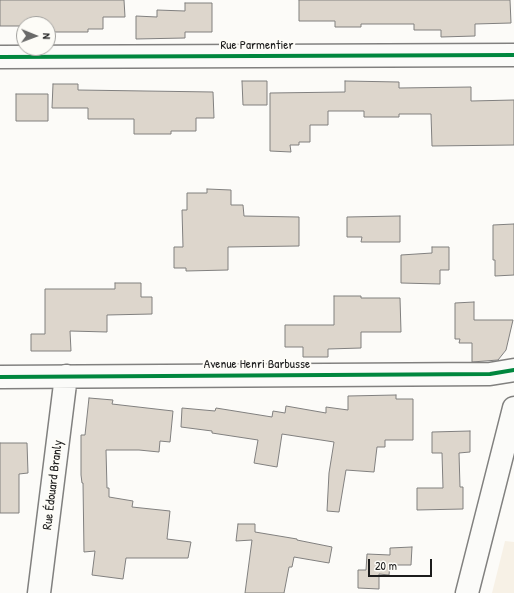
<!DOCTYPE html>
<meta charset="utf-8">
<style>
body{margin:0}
#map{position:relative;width:514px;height:593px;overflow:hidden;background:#fcfbf8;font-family:"Patrick Hand",sans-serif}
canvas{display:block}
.north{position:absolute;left:16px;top:16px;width:40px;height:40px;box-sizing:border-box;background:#fdfcf7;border:1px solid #a3a29f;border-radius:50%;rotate:91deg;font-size:11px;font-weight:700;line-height:16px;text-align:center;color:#1c1c1c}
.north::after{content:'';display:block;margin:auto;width:14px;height:18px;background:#6a6a69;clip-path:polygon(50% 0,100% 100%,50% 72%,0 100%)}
.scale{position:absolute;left:368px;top:559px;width:64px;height:18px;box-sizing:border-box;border:2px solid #1c1c1c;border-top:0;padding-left:5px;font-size:12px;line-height:14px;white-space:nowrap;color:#1c1c1c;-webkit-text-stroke:3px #fdfcf7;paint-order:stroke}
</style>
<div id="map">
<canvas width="514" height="593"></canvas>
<div class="north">N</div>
<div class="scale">20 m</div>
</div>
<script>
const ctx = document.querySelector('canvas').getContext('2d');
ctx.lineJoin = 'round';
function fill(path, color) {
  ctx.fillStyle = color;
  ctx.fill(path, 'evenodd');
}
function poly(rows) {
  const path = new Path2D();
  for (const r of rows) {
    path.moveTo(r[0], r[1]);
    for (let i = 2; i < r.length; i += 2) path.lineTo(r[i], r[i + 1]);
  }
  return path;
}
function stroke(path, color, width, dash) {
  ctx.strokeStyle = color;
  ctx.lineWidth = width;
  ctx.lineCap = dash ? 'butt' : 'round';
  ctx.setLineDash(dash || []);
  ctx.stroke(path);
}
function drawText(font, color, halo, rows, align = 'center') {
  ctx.font = font + ' "Patrick Hand",sans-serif';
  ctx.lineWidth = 4;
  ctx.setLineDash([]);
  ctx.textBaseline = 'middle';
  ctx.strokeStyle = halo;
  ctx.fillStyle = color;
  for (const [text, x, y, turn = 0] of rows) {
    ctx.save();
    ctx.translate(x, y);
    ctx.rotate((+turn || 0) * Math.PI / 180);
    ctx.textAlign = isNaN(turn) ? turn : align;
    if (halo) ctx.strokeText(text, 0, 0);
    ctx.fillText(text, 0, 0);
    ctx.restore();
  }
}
fill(poly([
 [505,541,514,542,514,593,492,593]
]), '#f7f1e6');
const building = poly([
 [0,0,124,0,125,17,103,17,103,29,88,29,88,32,48,32,48,24,24,24,24,26,0,26,0,0],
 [299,0,510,0,511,23,475,24,475,36,441,37,441,30,414,30,414,24,361,24,361,27,335,27,335,21,299,21,299,0],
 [185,3,212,3,212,32,185,32,185,38,136,39,136,16,157,17,157,10,185,11,185,3],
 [242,81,267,81,267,105,243,105,242,81],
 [345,81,399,82,399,88,471,87,471,101,514,100,514,145,432,146,431,114,399,114,399,117,364,117,364,111,328,111,328,125,310,125,310,142,299,142,299,145,290,145,291,152,270,151,270,93,345,92,345,81],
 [53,84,78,84,78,90,213,92,214,118,196,118,196,131,171,131,171,134,134,134,134,119,88,119,88,108,52,108,53,84],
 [16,94,48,94,48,121,16,121,16,94],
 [207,189,231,190,231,205,243,205,244,216,299,217,299,246,228,247,228,270,186,271,186,268,174,268,174,247,183,247,182,210,187,210,187,193,207,193,207,189],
 [400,216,400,242,361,242,362,237,347,237,347,217,400,216],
 [514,224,514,275,495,276,495,260,493,260,493,225,514,224],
 [432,247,449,247,449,270,440,270,440,284,401,283,401,255,432,253,432,247],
 [115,283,141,283,141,297,152,297,152,314,107,315,107,332,70,331,71,351,31,351,31,334,45,334,45,289,115,289,115,283],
 [334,296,361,296,361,298,400,298,401,332,361,332,361,348,328,349,328,357,303,357,303,347,285,347,285,325,334,325,334,296],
 [474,302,474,320,513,320,506,350,498,360,472,362,472,343,459,343,460,339,455,339,455,303,474,302],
 [396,395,396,399,413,399,413,440,385,440,385,447,377,447,374,472,346,470,339,512,327,511,329,473,334,442,282,434,277,467,254,463,258,440,212,433,212,431,181,427,182,408,215,411,216,408,272,417,273,411,285,413,286,406,326,413,326,407,348,410,348,396,396,395],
 [89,398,113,400,112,404,173,411,170,442,160,441,159,452,139,450,106,450,107,488,109,488,109,497,133,501,132,507,170,511,167,539,191,542,188,558,126,558,123,579,92,575,95,551,84,552,83,483,82,483,81,475,81,435,85,435,89,398],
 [470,431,470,452,459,453,460,487,463,487,463,509,417,510,417,488,443,488,442,453,432,453,432,432,470,431],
 [0,443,27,443,28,473,19,474,19,513,0,513,0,443],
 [238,524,255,524,255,532,297,539,297,540,332,547,329,563,294,557,292,567,289,567,284,593,245,593,252,540,236,541,238,524],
 [412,547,411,565,390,565,389,575,379,574,379,589,358,588,358,570,366,570,367,554,390,555,390,548,412,547]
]);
fill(building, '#ddd6cc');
stroke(building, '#81807f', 1);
const street = poly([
 [0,57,514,55],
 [0,377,490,374,514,370],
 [39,593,66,376]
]);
const secondary = poly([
 [467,593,514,408]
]);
stroke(street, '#81807f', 25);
stroke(secondary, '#81807f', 25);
stroke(street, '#fbfbf9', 22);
stroke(secondary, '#fbfbf9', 22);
stroke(poly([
 [0,57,514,55],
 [0,377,490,374,514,370]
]), '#00873e', 4);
drawText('13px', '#1c1c1c', '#fdfcf7', [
 ["Rue Parmentier",257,46],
 ["Avenue Henri Barbusse",257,365],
 ["Rue Édouard Branly",53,485,-83]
]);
</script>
